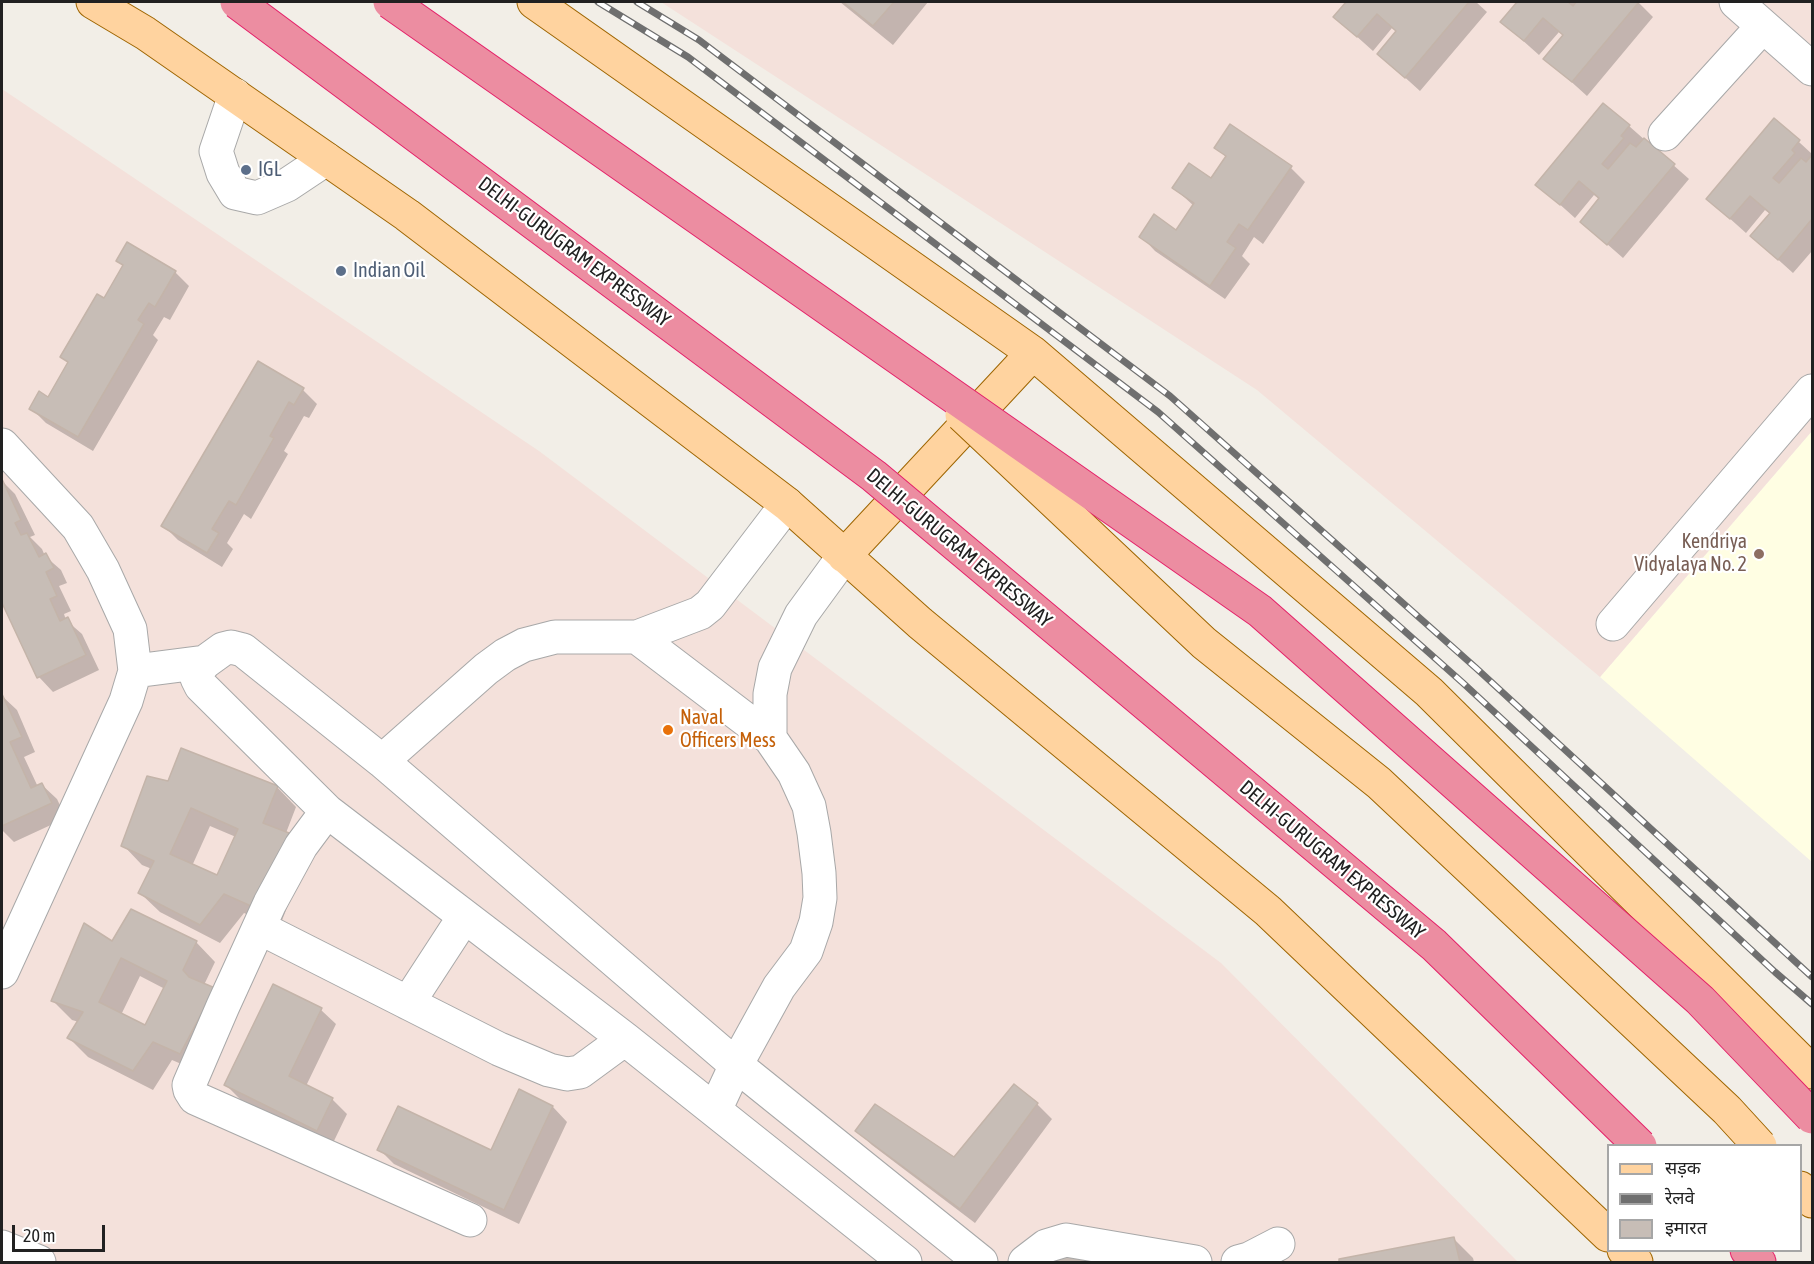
<!DOCTYPE html>
<meta charset="utf-8">
<style>
body{margin:0}
#map{position:relative;width:1814px;height:1264px;overflow:hidden;background:#f2eee7;font-family:"Asap Condensed","Noto Sans Devanagari",sans-serif}
canvas{display:block}
.frame{position:absolute;inset:0;border:3px solid #212121;pointer-events:none}
.legend{position:absolute;left:1607px;top:1144px;width:195px;height:108px;box-sizing:border-box;background:#fff;border:2px solid #a6a6a6;margin:0;padding:8px 10px;list-style:none;font-size:18px;color:#212121}
.legend li{display:flex;align-items:center;gap:12px;height:30px}
.legend b{width:30px;border:2px solid #a6a6a6}
.scale{position:absolute;left:12px;top:1225px;width:93px;height:27px;box-sizing:border-box;border:3px solid #212121;border-top:0;padding-left:8px;font-size:18px;line-height:21px;white-space:nowrap;color:#212121;-webkit-text-stroke:4px #fff;paint-order:stroke}
</style>
<div id="map">
<canvas width="1814" height="1264"></canvas>
<div class="frame"></div>
<ul class="legend">
<li><b style="height:8px;background:#ffd39f"></b>सड़क</li>
<li><b style="height:8px;background:#6f6f6f"></b>रेलवे</li>
<li><b style="height:16px;background:#c7bdb6"></b>इमारत</li>
</ul>
<div class="scale">20 m</div>
</div>
<script>
const ctx = document.querySelector('canvas').getContext('2d');
ctx.lineJoin = 'round';
function fill(path, color) {
  ctx.fillStyle = color;
  ctx.fill(path, 'evenodd');
}
function poly(rows) {
  const path = new Path2D();
  for (const r of rows) {
    path.moveTo(r[0], r[1]);
    for (let i = 2; i < r.length; i += 2) path.lineTo(r[i], r[i + 1]);
  }
  return path;
}
function stroke(path, color, width, dash) {
  ctx.strokeStyle = color;
  ctx.lineWidth = width;
  ctx.lineCap = dash ? 'butt' : 'round';
  ctx.setLineDash(dash || []);
  ctx.stroke(path);
}
function drawText(font, color, halo, rows, align = 'center') {
  ctx.font = font + ' "Asap Condensed",sans-serif';
  ctx.lineWidth = 4.5;
  ctx.setLineDash([]);
  ctx.textBaseline = 'middle';
  ctx.strokeStyle = halo;
  ctx.fillStyle = color;
  for (const [text, x, y, turn = 0] of rows) {
    ctx.save();
    ctx.translate(x, y);
    ctx.rotate((+turn || 0) * Math.PI / 180);
    ctx.textAlign = isNaN(turn) ? turn : align;
    if (halo) ctx.strokeText(text, 0, 0);
    ctx.fillText(text, 0, 0);
    ctx.restore();
  }
}
fill(poly([
 [1812,431,1812,862,1600,677]
]), '#fffee3');
fill(poly([
 [661,2,1812,2,1812,431,1600,677,1257,390],
 [2,89,539,451,1221,963,1518,1262,2,1262]
]), '#f4e1db');
fill(poly([
 [840,2,928,2,893,45],
 [1348,2,1476,2,1487,12,1420,91,1379,54,1397,32,1392,28,1373,51,1335,17],
 [1518,2,1638,2,1653,17,1587,96,1545,58,1564,36,1559,32,1539,55,1502,22],
 [1775,120,1812,154,1812,251,1793,273,1752,236,1770,214,1765,210,1746,233,1708,199],
 [1629,126,1689,179,1623,258,1582,222,1600,200,1594,195,1575,218,1537,184],
 [1216,147,1291,168,1305,182,1263,244,1254,237,1242,256,1250,264,1225,299,1155,251,1141,236,1177,232,1194,206,1174,188,1211,180,1227,158],
 [118,261,175,272,189,286,170,320,164,317,153,335,158,340,93,451,46,423,31,408,48,399,69,364,62,356,105,300,124,267],
 [258,363,303,390,317,404,309,418,304,416,284,451,288,454,251,519,244,514,227,543,233,549,222,567,178,540,163,525],
 [2,481,15,494,35,535,30,537,42,549,45,556,61,570,67,583,59,586,71,611,64,614,66,620,82,634,99,670,53,692,39,677,2,600],
 [2,696,17,710,35,752,24,757,38,787,42,785,57,799,66,818,14,842,2,830],
 [169,783,277,787,296,807,286,833,308,854,279,928,244,913,220,943,160,912,140,893,152,869,142,865,123,845],
 [210,826,236,837,218,877,192,866],
 [196,942,215,962,204,985,215,989,200,1072,172,1060,153,1090,88,1057,69,1038,79,1022,72,1020,53,1001,113,943],
 [140,976,165,989,146,1027,121,1015],
 [321,1010,336,1024,306,1086,332,1099,347,1114,332,1145,241,1100,226,1085],
 [1014,1086,1037,1104,1052,1119,975,1223,872,1145,857,1131,954,1159],
 [520,1091,553,1107,567,1122,519,1224,394,1164,379,1149,491,1152],
 [1454,1239,1473,1258,1474,1262,1341,1262,1341,1261]
]), '#0003');
const building = poly([
 [843,2,894,2,873,26,843,2],
 [1346,2,1469,2,1405,78,1377,54,1396,31,1377,14,1357,37,1333,17,1346,2],
 [1517,2,1568,2,1573,6,1576,2,1639,2,1572,82,1543,59,1563,35,1543,18,1524,41,1500,22,1517,2],
 [1603,103,1630,125,1621,136,1624,138,1602,164,1608,169,1630,143,1636,147,1644,138,1675,164,1607,245,1580,222,1599,198,1579,181,1560,205,1535,185,1603,103],
 [1774,118,1800,140,1792,150,1795,153,1773,178,1779,183,1801,158,1806,162,1812,155,1812,219,1778,260,1750,236,1770,213,1750,196,1730,219,1706,199,1774,118],
 [1230,124,1292,166,1248,230,1239,224,1227,242,1236,248,1210,286,1139,237,1154,214,1176,230,1194,203,1172,188,1189,163,1211,178,1226,156,1214,148,1230,124],
 [127,242,176,271,155,307,149,303,138,320,144,324,78,437,29,409,39,391,48,397,68,362,60,357,97,294,104,298,123,265,116,261,127,242],
 [258,361,304,388,294,405,289,402,270,436,274,438,236,505,229,501,212,529,219,533,207,553,161,526,258,361],
 [2,479,21,520,15,523,21,535,27,533,39,557,46,553,54,568,46,572,57,596,50,599,60,621,68,617,86,655,37,678,2,603,2,479],
 [2,694,22,737,10,742,31,788,42,783,52,803,2,826,2,694],
 [181,748,278,786,263,823,289,833,260,910,224,894,200,925,138,893,154,861,121,846,147,776,168,781,181,748],
 [191,808,238,829,217,875,170,854,191,808],
 [131,909,197,941,183,970,189,977,215,988,180,1054,153,1042,133,1071,67,1038,83,1012,51,1001,84,923,112,941,131,909],
 [121,958,167,981,145,1025,99,1002,121,958],
 [273,984,322,1008,289,1076,333,1098,317,1131,224,1085,273,984],
 [1014,1084,1038,1103,960,1209,855,1131,875,1104,954,1157,1014,1084],
 [519,1089,553,1106,504,1210,377,1150,398,1106,491,1150,519,1089],
 [1454,1237,1460,1262,1339,1262,1339,1259,1454,1237],
 [1069,1246,1088,1262,1055,1262,1069,1246]
]);
fill(building, '#c7bdb6');
stroke(building, '#c4b4a9', 1.5);
const minor = poly([
 [1736,2,1812,69],
 [235,95,216,151,223,173,235,193,257,198,287,185,326,159],
 [1665,134,1763,26],
 [2,445,78,527,103,570,130,629,135,671,126,701,2,972],
 [1613,624,1812,391],
 [637,637,770,738,794,773,809,806,814,833,819,873,820,898,816,922,806,951,779,987,736,1065,715,1110],
 [135,671,205,662],
 [770,738,770,694,775,668,801,615,844,556],
 [382,761,486,669,505,655,524,645,555,637,637,637,700,613,710,605,787,504],
 [327,811,301,846,270,903,223,1006,189,1085,190,1090,195,1098,470,1220],
 [260,928,499,1049,549,1070,567,1074,580,1072,625,1039],
 [408,1003,464,917],
 [2,1247,39,1262],
 [905,1262,625,1039,327,811,201,686,197,678,199,669,205,662,223,649,231,647,243,650,382,761,736,1065,981,1262],
 [1025,1262,1046,1246,1066,1240,1195,1262],
 [1238,1262,1249,1259,1278,1244]
]);
const major = poly([
 [93,2,145,33,407,215,787,504,920,623,1268,911,1608,1235],
 [534,2,1033,353,1429,692,1812,1072],
 [844,556,1033,353],
 [1800,1188,1812,1201],
 [1624,1250,1636,1262]
]);
const highway = poly([
 [1747,1250,1759,1262]
]);
stroke(minor, '#a8a8a8', 35);
stroke(major, '#9e6500', 35);
stroke(highway, '#e42169', 35);
stroke(minor, '#fff', 33);
stroke(major, '#ffd39f', 33);
stroke(highway, '#ec8da1', 33);
const rail = poly([
 [598,2,688,57,1158,412,1463,683,1775,972,1812,1004],
 [637,2,699,40,1170,396,1476,668,1812,977]
]);
stroke(rail, '#6f6f6f', 7);
stroke(rail, '#fff', 4.5, [14]);
const majorBridge = poly([
 [962,415,1204,643,1379,783,1727,1110,1760,1146]
]);
const highwayBridge = poly([
 [237,2,874,476,1434,945,1640,1146],
 [390,2,1260,611,1700,1000,1812,1117]
]);
stroke(majorBridge, '#9e6500', 35, []);
stroke(highwayBridge, '#e42169', 35, []);
stroke(majorBridge, '#ffd39f', 33);
stroke(highwayBridge, '#ec8da1', 33);
for (const [x, y, r, color] of [
 [246,170,6,"#5c6f8a"],
 [341,271,6,"#5c6f8a"],
 [1759,554,6,"#8d6e63"],
 [668,730,6,"#e8710a"]
]) {
  const dot = new Path2D();
  dot.arc(x, y, r, 0, 2 * Math.PI);
  ctx.fillStyle = color;
  ctx.fill(dot);
  stroke(dot, '#fff', 2);
}
drawText('20px', '#4e5e75', '#fff', [
 ["IGL",258,170],
 ["Indian Oil",353,271]
], 'left');
drawText('20px', '#212121', '#fff', [
 ["DELHI-GURUGRAM EXPRESSWAY",574,252,37],
 ["DELHI-GURUGRAM EXPRESSWAY",959,548,40],
 ["DELHI-GURUGRAM EXPRESSWAY",1332,860,40]
]);
drawText('20px', '#785e54', '#fff', [
 ["Kendriya",1747,542],
 ["Vidyalaya No. 2",1747,565]
], 'right');
drawText('20px', '#c56008', '#fff', [
 ["Naval",680,718],
 ["Officers Mess",680,741]
], 'left');
</script>
